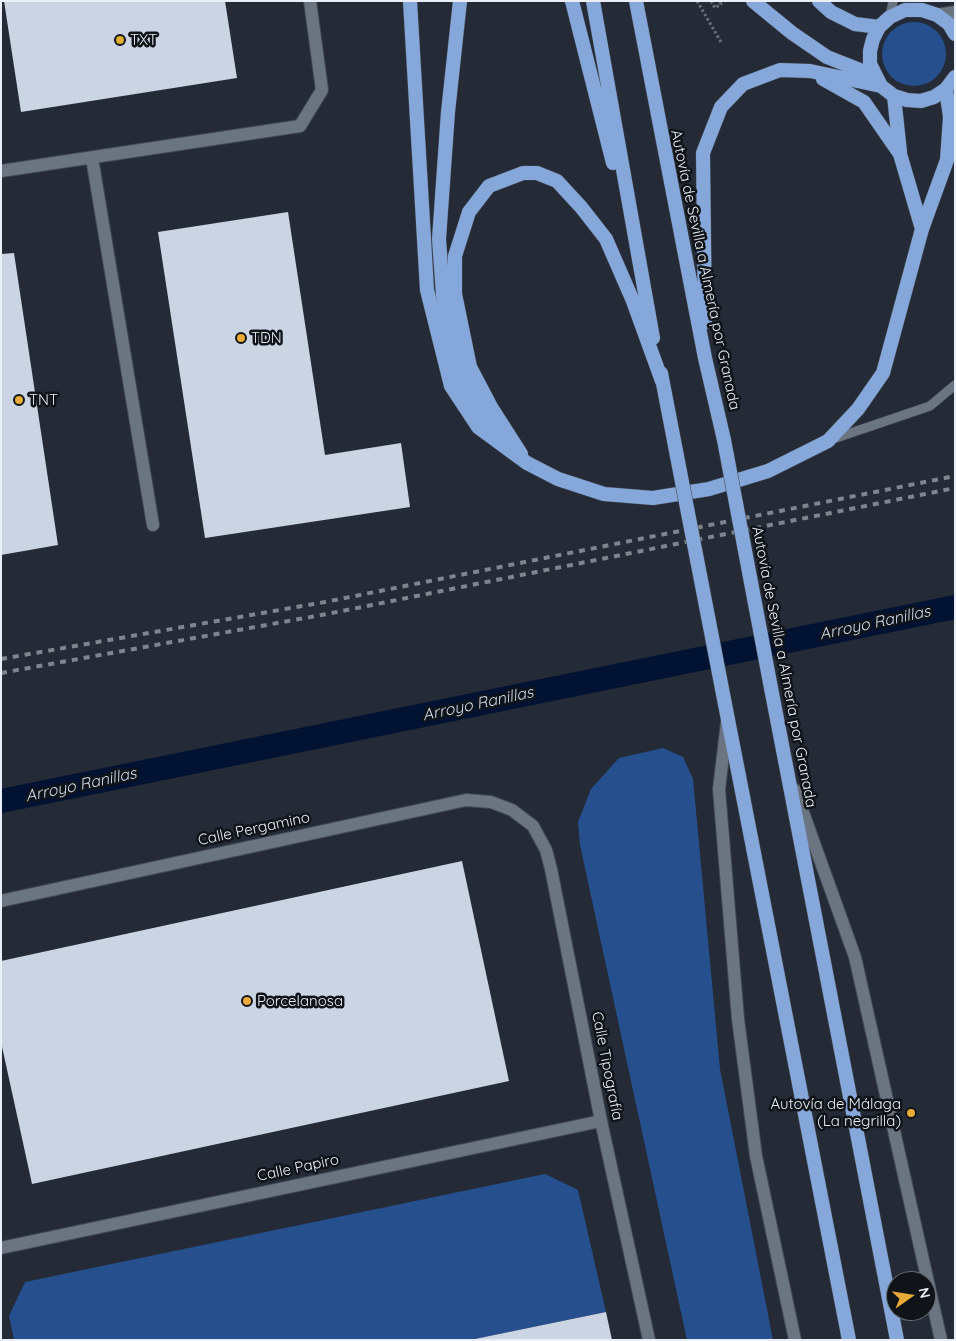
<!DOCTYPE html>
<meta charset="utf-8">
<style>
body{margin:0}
#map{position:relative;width:956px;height:1341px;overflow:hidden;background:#242b37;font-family:Quicksand,sans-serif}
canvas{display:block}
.frame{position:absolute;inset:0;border:2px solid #eaeff7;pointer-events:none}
.north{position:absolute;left:886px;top:1271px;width:50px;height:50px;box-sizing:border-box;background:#101419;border:1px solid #676c72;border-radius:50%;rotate:77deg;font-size:14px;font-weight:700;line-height:20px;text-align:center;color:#eaeff7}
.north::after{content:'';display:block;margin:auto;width:18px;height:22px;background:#e8ab37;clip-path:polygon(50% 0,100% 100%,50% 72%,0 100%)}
</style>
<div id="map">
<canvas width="956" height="1341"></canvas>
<div class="frame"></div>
<div class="north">N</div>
</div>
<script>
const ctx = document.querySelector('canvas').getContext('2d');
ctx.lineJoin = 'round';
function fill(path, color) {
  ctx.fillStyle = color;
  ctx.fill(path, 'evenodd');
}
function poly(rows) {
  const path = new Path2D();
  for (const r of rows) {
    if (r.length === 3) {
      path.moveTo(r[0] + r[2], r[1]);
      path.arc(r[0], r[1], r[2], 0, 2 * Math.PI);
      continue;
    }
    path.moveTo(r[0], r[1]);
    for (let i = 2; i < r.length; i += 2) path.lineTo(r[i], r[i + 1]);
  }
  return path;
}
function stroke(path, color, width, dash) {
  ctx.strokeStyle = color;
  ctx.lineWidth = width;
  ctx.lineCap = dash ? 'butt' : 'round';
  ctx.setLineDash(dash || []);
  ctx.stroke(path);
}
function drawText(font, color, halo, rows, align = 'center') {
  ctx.font = font + ' Quicksand,sans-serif';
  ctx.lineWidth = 5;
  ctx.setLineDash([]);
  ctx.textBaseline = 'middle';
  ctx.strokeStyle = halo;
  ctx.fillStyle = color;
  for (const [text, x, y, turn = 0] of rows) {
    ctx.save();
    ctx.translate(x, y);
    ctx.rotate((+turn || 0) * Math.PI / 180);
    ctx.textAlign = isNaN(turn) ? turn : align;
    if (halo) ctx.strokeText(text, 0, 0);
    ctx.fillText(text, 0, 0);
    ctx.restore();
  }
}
fill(poly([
 [914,54,32],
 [663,748,683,757,693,779,720,1069,773,1340,687,1340,580,845,578,822,591,789,619,758],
 [545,1174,578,1190,606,1312,471,1340,14,1340,9,1316,25,1282]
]), '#264f8e');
stroke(poly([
 [1,801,955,607]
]), '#011233', 24);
fill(poly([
 [4,1,225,1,237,78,21,112],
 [288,212,325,455,401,443,410,507,205,538,158,232],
 [14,253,58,545,1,555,1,254],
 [462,861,509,1081,32,1184,1,1042,1,961],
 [606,1312,612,1340,475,1340,475,1339]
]), '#cad4e3');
const service = poly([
 [890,17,893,1],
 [833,439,930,406,955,385]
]);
const minor = poly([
 [937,15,955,12],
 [92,158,153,525],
 [1,171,300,126,322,90,310,1],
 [727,722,719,789,738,1019,756,1156,795,1340],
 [795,790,855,957,941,1340],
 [1,901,466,800,491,802,512,810,533,826,546,850,551,869,601,1121,649,1340],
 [1,1248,601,1121]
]);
const trunk = poly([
 [410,1,427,290,451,386,478,427,527,463,558,479,604,494,653,498,709,489,768,471,828,441,858,409,883,373,922,229,947,160,950,117,946,89],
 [460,1,448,112,439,239,443,295,459,371,482,416,503,437],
 [572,1,613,163],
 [593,1,653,338],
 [636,1,705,358,724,440],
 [753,1,792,33,827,57,875,76],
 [819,1,831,12,855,24,879,27],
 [955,34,949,24,937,15,922,10,905,10,890,17,879,27,873,39,870,51,870,64,881,86,894,96,907,100,921,101,934,97,946,89,955,77],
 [823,79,864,102,900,154,922,229],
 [894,96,900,152],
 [705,322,703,153,721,107,743,84,780,70,810,71,881,86],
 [661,373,676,451],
 [521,454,491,407,470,367,455,294,455,256,469,212,489,186,523,173,537,173,557,181,581,207,606,239,633,301,662,381],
 [771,688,897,1340],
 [723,694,849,1340]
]);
stroke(service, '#424952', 10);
stroke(minor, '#424952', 14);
stroke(trunk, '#424952', 15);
stroke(poly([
 [697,1,721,42],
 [711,1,715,8,721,4,719,1]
]), '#69707a', 3, [2.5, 2.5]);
stroke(service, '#6b7481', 9);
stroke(minor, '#6b7481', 12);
stroke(trunk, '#86a7d9', 14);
stroke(poly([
 [1,659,325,602,955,476],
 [1,673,327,614,955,488]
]), '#7f858f', 4, [6, 6]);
const trunkBridge = poly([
 [724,440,771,688],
 [676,451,723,694]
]);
stroke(trunkBridge, '#424952', 15, []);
stroke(trunkBridge, '#86a7d9', 14);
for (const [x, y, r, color] of [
 [120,40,5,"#e8ab37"],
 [241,338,5,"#e8ab37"],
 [19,400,5,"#e8ab37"],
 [247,1001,5,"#e8ab37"],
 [911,1113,5,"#e8ab37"]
]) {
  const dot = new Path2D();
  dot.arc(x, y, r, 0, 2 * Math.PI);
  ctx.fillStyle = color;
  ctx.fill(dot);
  stroke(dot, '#101419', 2);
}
drawText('15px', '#eaeff7', '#101419', [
 ["TXT",130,40],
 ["TDN",251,338],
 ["TNT",29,400],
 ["Porcelanosa",257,1001],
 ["Autovía de Málaga",901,1104,"right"],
 ["(La negrilla)",901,1121,"right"]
], 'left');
drawText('15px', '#eaeff7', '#101419', [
 ["Autovía de Sevilla a Almería por Granada",705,270,78],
 ["Autovía de Sevilla a Almería por Granada",784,667,79],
 ["Calle Pergamino",254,829,-12],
 ["Calle Tipografía",607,1066,79],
 ["Calle Papiro",298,1168,-12]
]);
drawText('italic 16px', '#cedaed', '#101419', [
 ["Arroyo Ranillas",875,623,-12],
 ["Arroyo Ranillas",478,704,-12],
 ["Arroyo Ranillas",81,785,-12]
]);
</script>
